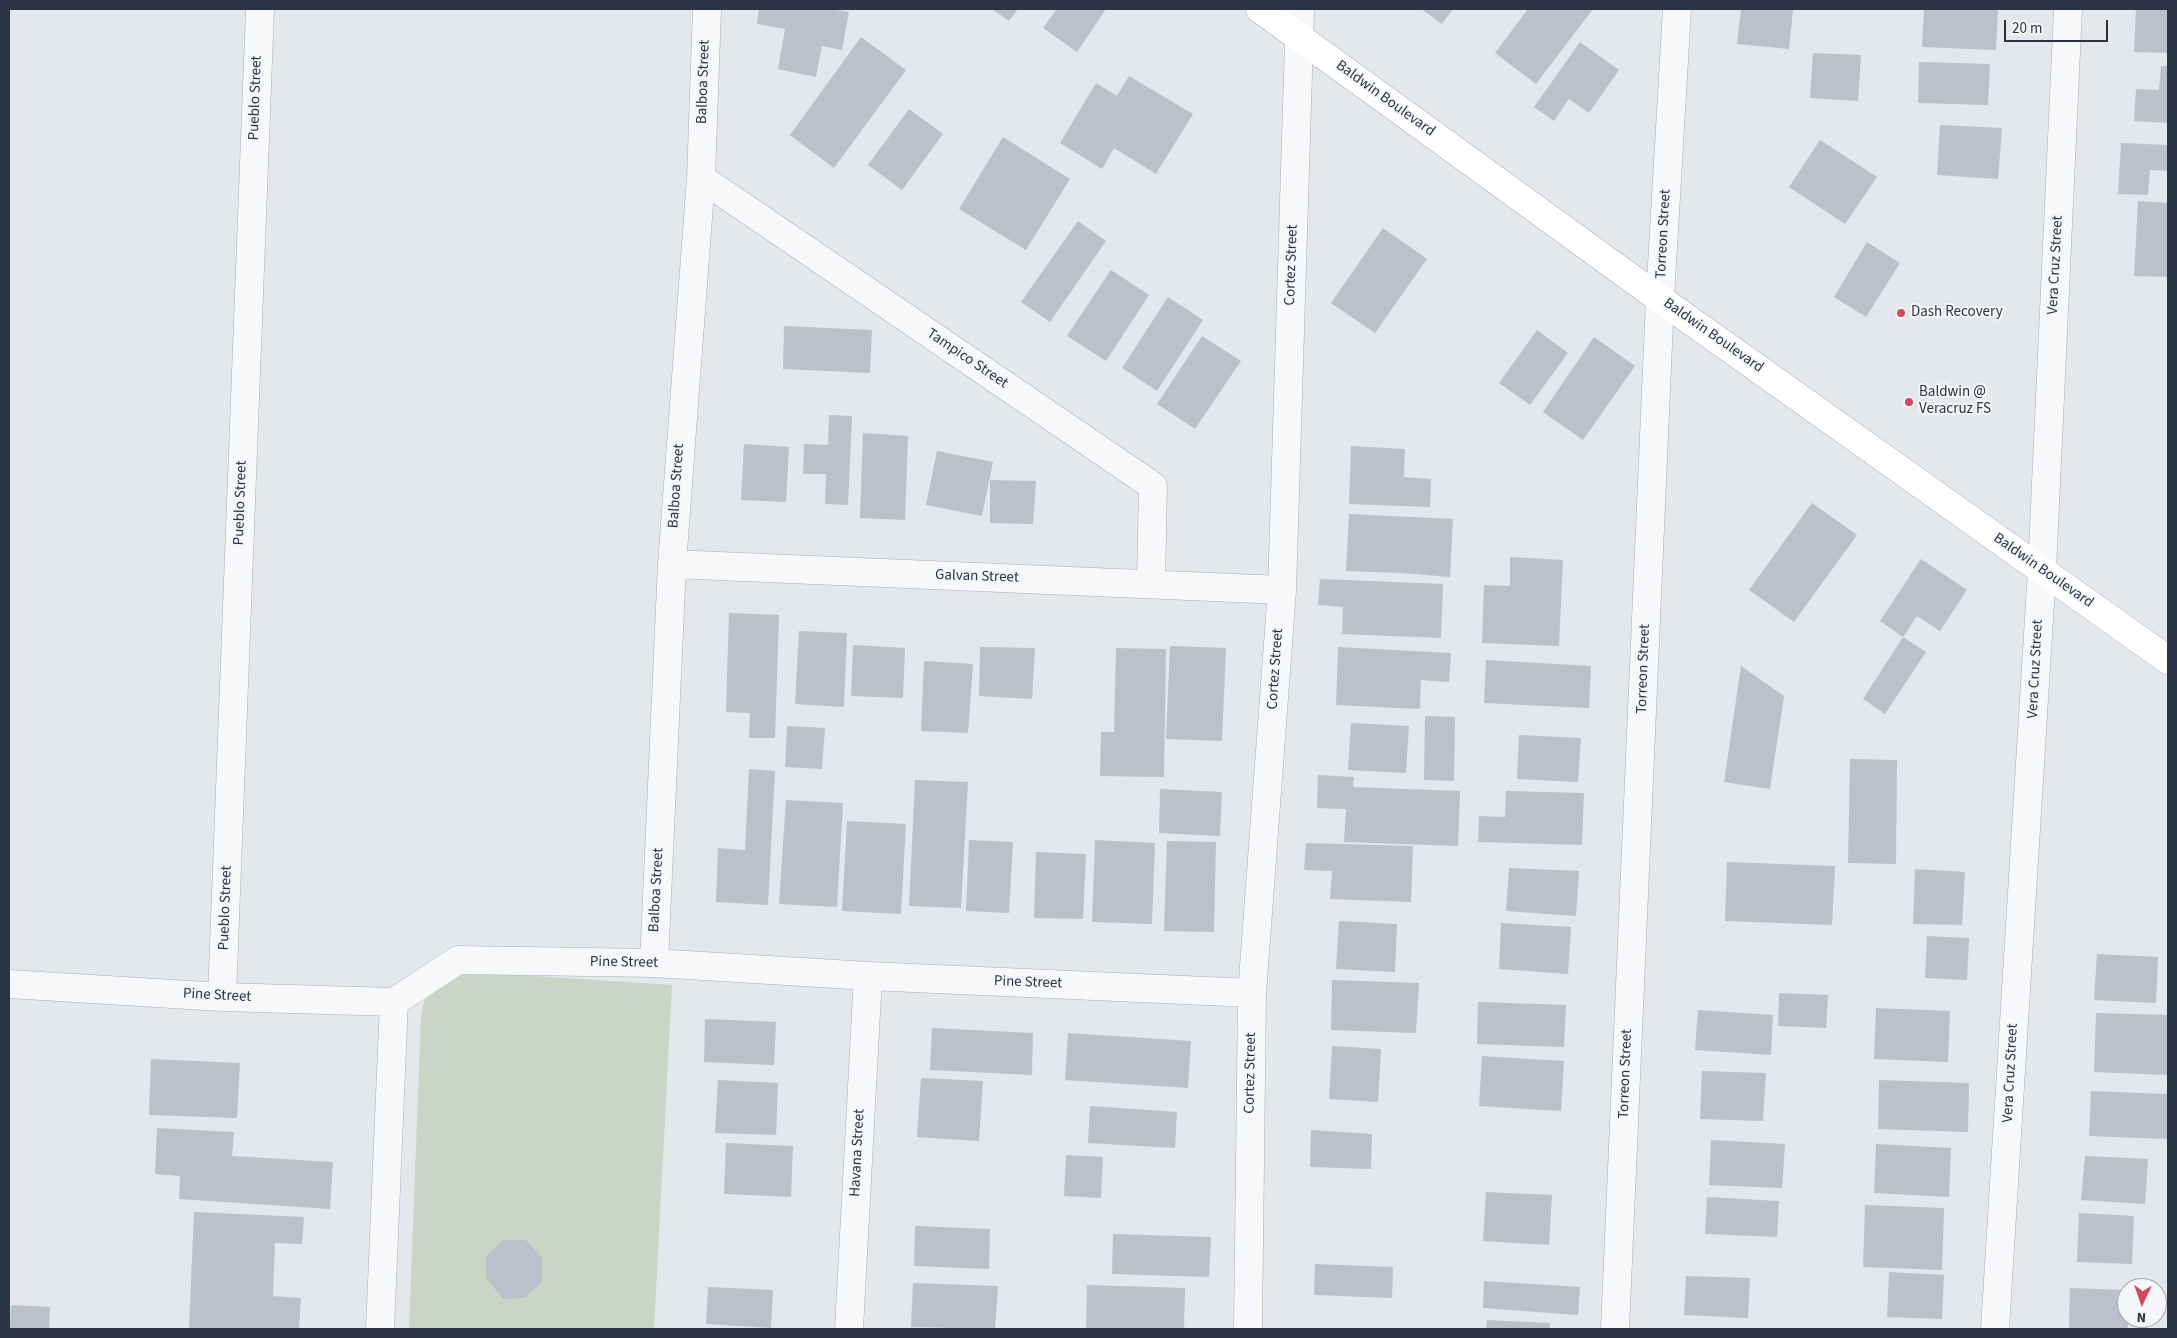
<!DOCTYPE html>
<style>
body{margin:0}
#map{position:relative;width:2177px;height:1338px;overflow:hidden;background:#e4e7ec;font-family:"Source Sans 3",sans-serif}
canvas{display:block}
.frame{position:absolute;inset:0;border:10px solid #2b3445;pointer-events:none}
.north{position:absolute;left:2117px;top:1278px;width:50px;height:50px;box-sizing:border-box;background:#f4f6f9;border:1px solid #a4a8b1;border-radius:50%;rotate:183deg;font-size:14px;font-weight:700;line-height:20px;text-align:center;color:#2b3445}
.north::after{content:'';display:block;margin:auto;width:18px;height:22px;background:#d1495b;clip-path:polygon(50% 0,100% 100%,50% 72%,0 100%)}
.scale{position:absolute;left:2004px;top:20px;width:104px;height:22px;box-sizing:border-box;border:2px solid #2b3445;border-top:0;padding-left:6px;font-size:15px;line-height:18px;white-space:nowrap;color:#2b3445;-webkit-text-stroke:4px #f4f6f9;paint-order:stroke}
</style>
<div id="map">
<canvas width="2177" height="1338"></canvas>
<div class="frame"></div>
<div class="north">N</div>
<div class="scale">20 m</div>
</div>
<script>
const ctx = document.querySelector('canvas').getContext('2d');
ctx.lineJoin = 'round';
function fill(path, color) {
  ctx.fillStyle = color;
  ctx.fill(path, 'evenodd');
}
function poly(rows) {
  const path = new Path2D();
  for (const r of rows) {
    path.moveTo(r[0], r[1]);
    for (let i = 2; i < r.length; i += 2) path.lineTo(r[i], r[i + 1]);
  }
  return path;
}
function stroke(path, color, width, dash) {
  ctx.strokeStyle = color;
  ctx.lineWidth = width;
  ctx.lineCap = dash ? 'butt' : 'round';
  ctx.setLineDash(dash || []);
  ctx.stroke(path);
}
function drawText(font, color, halo, rows, align = 'center') {
  ctx.font = font + ' "Source Sans 3",sans-serif';
  ctx.lineWidth = 4;
  ctx.setLineDash([]);
  ctx.textBaseline = 'middle';
  ctx.strokeStyle = halo;
  ctx.fillStyle = color;
  for (const [text, x, y, turn = 0] of rows) {
    ctx.save();
    ctx.translate(x, y);
    ctx.rotate((+turn || 0) * Math.PI / 180);
    ctx.textAlign = isNaN(turn) ? turn : align;
    if (halo) ctx.strokeText(text, 0, 0);
    ctx.fillText(text, 0, 0);
    ctx.restore();
  }
}
fill(poly([
 [474,972,672,985,654,1329,409,1329,421,1017,424,1002,433,989,453,977]
]), '#c9d6c5');
fill(poly([
 [759,9,829,9,849,12,842,50,822,46,816,77,778,69,785,29,757,24],
 [992,9,1018,9,1009,21],
 [1057,9,1106,9,1077,52,1043,28],
 [1421,9,1453,9,1442,24],
 [1528,9,1593,9,1536,84,1495,53],
 [1741,9,1793,10,1789,49,1737,44],
 [1924,9,1998,9,1996,50,1922,47],
 [2136,9,2168,10,2168,53,2134,52],
 [861,37,906,70,834,168,790,135],
 [1580,42,1619,70,1589,113,1569,99,1554,121,1534,107],
 [1813,53,1861,55,1858,101,1810,98],
 [1919,62,1990,64,1988,105,1918,103],
 [2161,66,2168,66,2168,123,2134,121,2136,89,2159,90],
 [1129,76,1193,114,1156,174,1114,148,1102,169,1060,143,1096,83,1117,96],
 [909,109,943,134,902,190,868,165],
 [1940,125,2002,128,1998,179,1937,175],
 [1003,137,1070,179,1026,250,959,209],
 [1820,140,1877,177,1845,224,1789,187],
 [2121,143,2168,145,2168,171,2150,170,2148,195,2118,194],
 [2138,201,2168,203,2168,277,2134,276],
 [1078,221,1106,241,1050,322,1021,302],
 [1383,228,1427,259,1375,333,1331,303],
 [1867,242,1900,263,1866,317,1834,297],
 [1111,270,1149,295,1106,361,1067,336],
 [1168,297,1203,320,1157,391,1122,368],
 [784,326,872,330,870,373,783,369],
 [1537,330,1568,353,1530,405,1499,383],
 [1202,336,1241,361,1195,429,1157,404],
 [1594,337,1635,366,1583,440,1543,412],
 [829,415,852,416,848,505,825,504,826,474,803,474,804,444,828,445],
 [863,433,908,436,905,520,860,518],
 [744,444,789,447,786,502,741,500],
 [1351,446,1405,449,1404,477,1431,479,1430,507,1349,504],
 [937,451,993,462,982,516,926,505],
 [990,480,1036,481,1033,524,990,523],
 [1812,503,1857,535,1794,622,1749,590],
 [1349,514,1453,519,1450,577,1402,573,1346,571],
 [1510,557,1563,560,1559,646,1482,643,1484,585,1510,586],
 [1921,559,1967,590,1940,631,1917,616,1903,637,1880,621],
 [1320,579,1443,584,1441,638,1342,634,1343,607,1318,605],
 [729,613,779,615,775,738,749,738,750,713,726,712],
 [799,631,847,633,844,707,795,704],
 [1903,637,1926,652,1885,714,1863,699],
 [853,645,905,648,903,698,851,696],
 [1170,646,1226,648,1222,741,1166,739],
 [980,647,1035,648,1032,699,979,696],
 [1338,647,1451,653,1449,682,1421,680,1420,709,1336,705],
 [1116,648,1166,649,1164,777,1100,776,1101,732,1114,732],
 [1486,660,1591,666,1589,708,1484,703],
 [924,661,973,664,968,733,921,731],
 [1741,666,1784,696,1770,789,1724,782],
 [1425,716,1455,717,1454,781,1424,780],
 [1351,723,1409,726,1406,773,1348,770],
 [787,726,825,728,822,769,785,767],
 [1519,735,1581,738,1578,782,1517,779],
 [1850,759,1897,760,1896,864,1848,863],
 [749,769,775,771,768,905,716,902,718,848,745,850],
 [1318,775,1354,777,1353,787,1460,791,1458,846,1344,842,1346,809,1317,808],
 [915,780,968,782,961,908,909,906],
 [1160,789,1222,792,1220,836,1159,833],
 [1506,791,1584,793,1582,845,1478,842,1479,816,1505,817],
 [786,800,843,803,837,907,779,904],
 [847,821,906,824,901,914,842,911],
 [969,840,1013,842,1009,913,966,911],
 [1095,840,1155,843,1152,924,1092,922],
 [1167,841,1216,842,1214,932,1164,931],
 [1306,843,1413,846,1411,902,1330,899,1332,871,1304,870],
 [1036,852,1086,854,1083,919,1034,918],
 [1727,862,1835,866,1832,925,1725,921],
 [1509,868,1579,871,1576,916,1506,911],
 [1915,869,1965,872,1962,925,1913,924],
 [1339,921,1397,924,1395,972,1336,969],
 [1501,923,1571,927,1568,974,1499,969],
 [1927,936,1969,938,1967,980,1925,978],
 [2097,954,2158,957,2156,1003,2094,1000],
 [1332,980,1419,983,1416,1033,1331,1030],
 [1779,993,1828,995,1826,1028,1778,1026],
 [1478,1002,1566,1005,1564,1047,1477,1044],
 [1876,1008,1950,1011,1948,1062,1874,1059],
 [1698,1010,1773,1015,1771,1055,1695,1050],
 [2096,1013,2168,1015,2168,1075,2094,1072],
 [705,1019,776,1022,774,1065,704,1062],
 [932,1028,1033,1033,1032,1075,930,1070],
 [1068,1033,1191,1041,1188,1088,1065,1080],
 [1332,1046,1381,1049,1378,1102,1329,1099],
 [1482,1056,1564,1061,1561,1111,1479,1106],
 [151,1059,240,1063,237,1118,149,1115],
 [1702,1071,1766,1073,1763,1121,1700,1119],
 [921,1078,983,1081,979,1141,917,1137],
 [718,1080,778,1083,776,1135,715,1133],
 [1879,1080,1969,1083,1968,1132,1878,1129],
 [2091,1091,2168,1094,2168,1139,2089,1136],
 [1090,1106,1177,1112,1175,1148,1088,1143],
 [157,1128,234,1132,232,1156,333,1162,330,1209,179,1199,180,1176,155,1174],
 [1311,1130,1372,1134,1371,1169,1310,1167],
 [1711,1140,1785,1144,1782,1188,1709,1185],
 [726,1143,793,1146,791,1197,724,1194],
 [1876,1144,1951,1148,1949,1197,1874,1193],
 [1066,1155,1103,1157,1101,1198,1064,1196],
 [2085,1156,2148,1159,2145,1204,2081,1200],
 [1486,1192,1552,1195,1549,1245,1483,1241],
 [1707,1197,1779,1201,1777,1237,1705,1234],
 [1865,1205,1944,1208,1942,1270,1863,1267],
 [194,1212,304,1217,302,1244,275,1243,273,1296,301,1298,299,1329,189,1329],
 [2079,1213,2134,1216,2132,1264,2077,1262],
 [915,1226,990,1229,989,1269,914,1266],
 [1113,1234,1211,1237,1209,1277,1112,1274],
 [503,1240,526,1240,542,1258,542,1282,524,1298,503,1299,486,1278,486,1256],
 [1315,1264,1393,1267,1392,1298,1314,1295],
 [1889,1272,1944,1275,1942,1319,1887,1317],
 [1686,1276,1750,1278,1748,1318,1684,1315],
 [1484,1281,1580,1287,1578,1315,1483,1308],
 [913,1283,998,1286,995,1329,911,1327],
 [1087,1285,1185,1288,1184,1329,1086,1329],
 [708,1287,773,1290,771,1328,706,1324],
 [2070,1288,2127,1290,2128,1329,2069,1329],
 [11,1305,50,1307,49,1329,10,1329],
 [1487,1320,1550,1323,1550,1329,1486,1329]
]), '#bbc0ca');
const minor = poly([
 [701,178,1153,486,1151,584],
 [672,564,1282,590],
 [654,963,672,564,701,178,707,9],
 [9,984,222,997,394,1002,458,960,654,963,868,976,1252,993],
 [222,997,260,9],
 [380,1329,394,1002],
 [849,1329,868,976],
 [1248,1329,1252,993,1282,590,1300,9],
 [1615,1329,1660,299,1677,9],
 [1995,1329,2042,570,2068,9]
]);
const secondary = poly([
 [1260,9,1660,299,2168,660]
]);
stroke(minor, '#a9aeb7', 29);
stroke(secondary, '#a9aeb7', 29);
stroke(minor, '#f7f8fa', 28);
stroke(secondary, '#fff', 28);
for (const [x, y, r, color] of [
 [1901,313,5,"#d1495b"],
 [1909,402,5,"#d1495b"]
]) {
  const dot = new Path2D();
  dot.arc(x, y, r, 0, 2 * Math.PI);
  ctx.fillStyle = color;
  ctx.fill(dot);
  stroke(dot, '#f4f6f9', 2);
}
drawText('15px', '#2b3445', '#f4f6f9', [
 ["Balboa Street",704,82,-88],
 ["Pueblo Street",256,98,-88],
 ["Baldwin Boulevard",1385,99,36],
 ["Torreon Street",1664,234,-87],
 ["Cortez Street",1292,265,-88],
 ["Vera Cruz Street",2056,265,-87],
 ["Baldwin Boulevard",1713,336,35],
 ["Tampico Street",967,359,34],
 ["Balboa Street",677,486,-86],
 ["Pueblo Street",241,503,-88],
 ["Baldwin Boulevard",2043,571,35],
 ["Galvan Street",977,577,2],
 ["Cortez Street",1276,669,-86],
 ["Torreon Street",1644,669,-88],
 ["Vera Cruz Street",2036,669,-87],
 ["Balboa Street",657,890,-87],
 ["Pueblo Street",226,908,-88],
 ["Pine Street",624,963,1],
 ["Pine Street",1028,983,2],
 ["Pine Street",217,996,3],
 ["Cortez Street",1251,1073,-89],
 ["Vera Cruz Street",2011,1073,-87],
 ["Torreon Street",1626,1074,-88],
 ["Havana Street",858,1153,-87]
]);
drawText('15px', '#2b3445', '#f4f6f9', [
 ["Dash Recovery",1911,313],
 ["Baldwin @",1919,393],
 ["Veracruz FS",1919,410]
], 'left');
</script>
